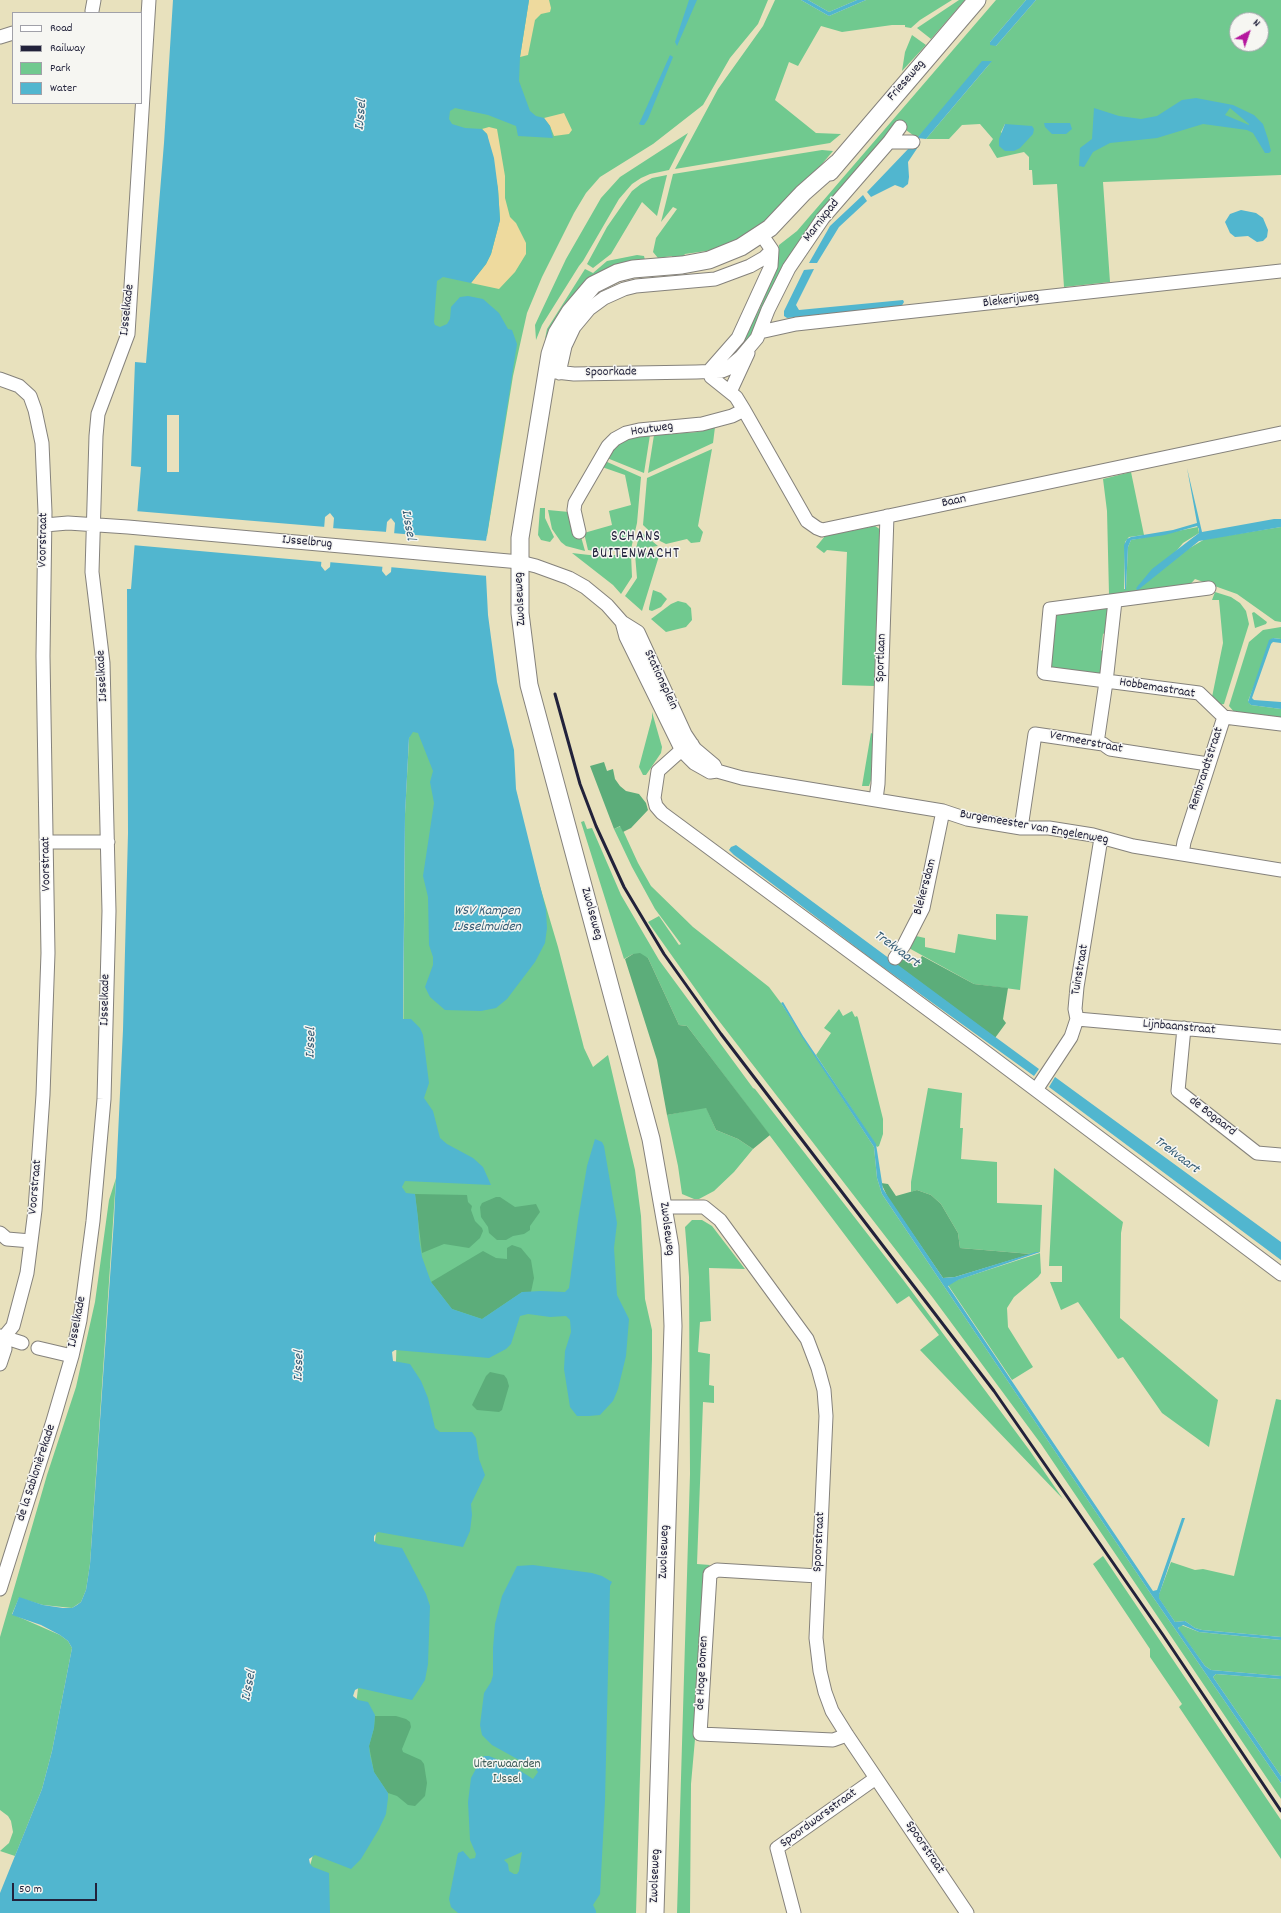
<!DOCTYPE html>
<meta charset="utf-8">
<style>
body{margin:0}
#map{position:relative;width:1281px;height:1913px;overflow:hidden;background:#e8e1bd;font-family:Dekko,sans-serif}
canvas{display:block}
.legend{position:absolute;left:12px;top:12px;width:130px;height:92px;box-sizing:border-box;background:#f6f6f2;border:1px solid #a1a1a9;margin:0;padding:5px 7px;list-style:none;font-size:12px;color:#22223b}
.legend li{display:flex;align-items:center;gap:8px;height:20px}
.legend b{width:20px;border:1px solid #a1a1a9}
.north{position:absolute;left:1229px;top:12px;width:40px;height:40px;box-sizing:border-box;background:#f6f6f2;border:1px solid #a1a1a9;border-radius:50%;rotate:40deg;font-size:11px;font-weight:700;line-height:16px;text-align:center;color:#22223b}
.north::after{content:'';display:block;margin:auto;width:14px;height:18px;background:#b5179e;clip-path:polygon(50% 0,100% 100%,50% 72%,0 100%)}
.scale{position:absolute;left:12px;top:1883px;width:85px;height:18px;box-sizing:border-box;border:2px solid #22223b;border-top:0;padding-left:5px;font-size:12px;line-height:14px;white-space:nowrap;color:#22223b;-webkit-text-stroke:3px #f6f6f2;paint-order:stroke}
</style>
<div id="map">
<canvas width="1281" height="1913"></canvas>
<ul class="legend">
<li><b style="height:5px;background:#fff"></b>Road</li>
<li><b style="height:5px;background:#22223b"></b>Railway</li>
<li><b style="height:11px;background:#70c98f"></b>Park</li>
<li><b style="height:11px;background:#51b6cf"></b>Water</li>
</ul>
<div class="north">N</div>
<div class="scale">50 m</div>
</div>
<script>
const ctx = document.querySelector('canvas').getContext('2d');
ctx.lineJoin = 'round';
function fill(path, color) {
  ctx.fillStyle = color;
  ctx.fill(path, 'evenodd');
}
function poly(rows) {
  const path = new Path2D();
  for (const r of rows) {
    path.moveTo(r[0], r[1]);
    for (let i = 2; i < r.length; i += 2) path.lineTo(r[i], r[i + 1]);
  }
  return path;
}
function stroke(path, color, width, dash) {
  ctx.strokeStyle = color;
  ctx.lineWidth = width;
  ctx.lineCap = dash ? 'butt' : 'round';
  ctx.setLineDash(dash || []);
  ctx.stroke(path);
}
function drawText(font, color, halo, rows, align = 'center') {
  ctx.font = font + ' Dekko,sans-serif';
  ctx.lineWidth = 3;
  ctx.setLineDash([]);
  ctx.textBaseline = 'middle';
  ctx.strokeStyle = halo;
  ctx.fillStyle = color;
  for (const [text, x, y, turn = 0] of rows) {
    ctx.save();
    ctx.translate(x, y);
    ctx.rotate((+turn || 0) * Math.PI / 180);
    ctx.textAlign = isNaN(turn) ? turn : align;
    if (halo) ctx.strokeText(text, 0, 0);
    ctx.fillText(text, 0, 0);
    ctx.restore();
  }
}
fill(poly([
 [460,0,768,0,758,24,730,58,703,105,653,144,600,177,586,193,574,213,542,277,527,313,513,376,487,536,420,531,446,118],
 [775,0,801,0,829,16,866,0,952,0,920,20,911,28,905,27,905,25,892,25,842,32,821,26,798,66,789,62,775,100,816,133,841,134,830,143,675,169,718,89,763,26],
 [808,0,857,0,829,12],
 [959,0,965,0,931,39,917,28],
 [996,0,1026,0,990,42,996,46,1036,0,1281,0,1281,175,1103,182,1110,282,1064,287,1057,184,1033,185,1032,170,1029,170,1029,157,1024,152,997,158,989,145,993,139,980,124,962,125,949,139,926,139,992,61,917,138,906,130,822,215,747,345,720,366,746,334,758,312,775,272,779,245,797,231],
 [1237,20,1261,20,1261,44,1237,44],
 [1005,124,1014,151,1001,132],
 [912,35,926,45,902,71,905,52],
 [688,133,669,170,650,174,641,178,632,184,619,199,583,261,579,266,542,325,536,340,535,325,541,312,566,259,601,198,620,177],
 [822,150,833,151,779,215,734,247,685,254,679,262,673,262,672,256,658,258,653,252,656,238,677,209,673,207,661,222,673,174],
 [667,175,657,216,642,202,611,254,593,268,587,264,607,227,632,191,641,184,652,178],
 [637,255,644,256,645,260,562,310,545,339,547,329,585,269,593,273,607,261],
 [715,427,713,443,648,473,654,435,698,432],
 [650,435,644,473,607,458,619,443,628,439],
 [712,449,698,526,703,532,700,542,691,543,687,539,666,544,660,541,643,525,647,478],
 [605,461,641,477,637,523,631,549,600,552,588,550,584,533,612,525,609,511,631,505,625,475,602,467],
 [1131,472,1144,535,1129,537,1125,542,1124,589,1126,589,1128,547,1131,540,1198,527,1199,533,1183,543,1158,573,1188,549,1205,539,1281,527,1281,622,1275,621,1237,594,1195,579,1187,588,1112,597,1109,594,1107,511,1103,479],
 [540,508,545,508,545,518,554,537,550,542,541,540,538,535],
 [548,510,569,512,580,533,585,551,566,546,561,542,552,529],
 [875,526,881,530,875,686,842,685,847,552,827,550,824,553,816,547,825,536],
 [640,531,658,546,636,549],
 [655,552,659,556,642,611,625,596,637,578,635,554],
 [572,553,598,556,631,554,632,577,621,594,613,585],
 [418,570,486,610,495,676,514,784,534,866,558,947,584,1048,593,1067,608,1055,635,1170,641,1216,645,1299,652,1330,652,1359,636,1913,293,1913,311,1862,357,1697,396,1360,402,1192,405,814],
 [653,590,661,593,667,599,661,607,652,611,649,610,649,608],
 [1215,592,1231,597,1240,603,1246,611,1249,624,1224,704,1219,705,1212,697,1223,643,1219,600,1212,600],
 [678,601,686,603,691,608,692,620,686,627,666,632,651,619,671,604],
 [1106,607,1108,609,1108,631,1103,634,1101,650,1105,654,1101,675,1050,670,1055,614],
 [1254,612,1267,622,1266,624,1255,628,1252,613],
 [1281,627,1281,639,1273,638,1248,701,1251,705,1281,709,1281,719,1235,713,1229,706,1249,642,1263,630],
 [652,712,662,747,661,753,646,775,643,775,639,767,652,718],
 [871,733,873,734,871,780,869,786,862,786],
 [584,821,587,829,592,828,621,895,659,960,753,1088,755,1089,904,1281,1030,1451,1063,1499,920,1350,939,1335,909,1296,897,1304,687,1026,679,1025,648,958,633,954,624,959,581,822],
 [621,826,638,863,651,886,693,927,769,987,781,1003,874,1147,877,1178,882,1194,1153,1597,1281,1783,1281,1799,1041,1444,933,1298,709,1008,665,946,648,922,659,916,679,945,681,944,655,909,632,867,614,829],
 [996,914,1028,916,1020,990,974,984,907,947,916,936,925,938,925,947,955,953,958,934,996,940],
 [839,1009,843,1016,852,1011,855,1017,857,1016,858,1018,883,1119,883,1134,879,1146,877,1147,816,1055,831,1033,824,1028],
 [928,1088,962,1093,960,1128,963,1128,961,1159,997,1162,997,1203,1042,1205,1040,1252,1031,1254,960,1248,958,1233,941,1204,931,1195,917,1190,911,1192,911,1182],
 [706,1107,716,1130,738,1139,753,1149,734,1172,714,1191,699,1199,694,1199,682,1194,678,1166,667,1115],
 [1054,1168,1123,1222,1121,1233,1120,1318,1218,1400,1209,1447,1162,1413,1123,1357,1118,1359,1078,1302,1061,1310,1050,1282,1062,1282,1062,1266,1049,1266],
 [116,1178,90,1564,86,1590,81,1602,72,1608,43,1605,19,1598,12,1614,60,1635,68,1641,72,1648,52,1751,42,1789,15,1856,0,1851,9,1843,13,1832,11,1821,8,1816,0,1810,0,1637,47,1475,76,1387,95,1302,109,1200],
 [692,1220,702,1220,712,1226,745,1269,709,1268,711,1321,700,1322,698,1352,710,1354,709,1385,714,1386,714,1403,703,1402,697,1564,710,1565,703,1573,703,1577,696,1728,691,1784,690,1913,677,1913,690,1474,689,1277,685,1227],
 [1040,1253,1041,1273,1038,1277,1014,1297,1007,1308,1008,1327,1033,1367,1012,1380,948,1285,957,1280],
 [1276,1399,1281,1400,1281,1637,1202,1630,1195,1628,1185,1621,1175,1622,1158,1597,1171,1562,1195,1570,1203,1569,1234,1576],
 [1103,1556,1281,1820,1281,1859,1179,1707,1182,1704,1150,1657,1150,1649,1093,1564],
 [1181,1625,1199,1632,1281,1640,1281,1676,1211,1670,1205,1666,1178,1629],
 [1216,1674,1281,1679,1281,1776,1213,1677]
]), '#70c98f');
fill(poly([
 [604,762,607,771,613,769,615,779,620,786,626,791,639,794,646,803,648,810,631,828,623,832,620,826,614,829,590,766],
 [640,953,648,958,679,1025,687,1026,770,1135,753,1149,738,1139,716,1130,706,1108,667,1115,657,1060,625,959,633,954],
 [922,956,974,984,1008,988,1003,1019,1006,1023,995,1038,894,963,900,957,915,966],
 [881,1183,888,1184,896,1196,917,1190,931,1195,941,1204,958,1233,960,1248,1031,1254,955,1277,943,1278,888,1198],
 [415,1194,467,1195,468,1202,472,1206,471,1210,475,1221,482,1228,483,1231,480,1238,469,1248,444,1244,422,1253],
 [496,1197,500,1197,515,1207,536,1204,540,1212,530,1226,530,1230,524,1234,513,1236,506,1240,497,1240,489,1233,488,1227,481,1217,480,1207,482,1203],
 [512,1245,521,1248,531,1260,534,1278,531,1292,522,1292,482,1319,452,1309,431,1282,483,1251,496,1258,507,1259,507,1248],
 [490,1372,504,1375,507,1379,509,1386,502,1410,499,1412,477,1410,472,1405,486,1376],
 [375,1716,396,1716,406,1719,410,1722,411,1727,402,1749,403,1752,421,1760,424,1764,427,1783,425,1796,415,1806,408,1805,397,1796,388,1793,374,1772,369,1746,374,1728]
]), '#5cad7a');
fill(poly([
 [529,0,549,0,551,8,550,12,541,14,535,20,528,55,520,57],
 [564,113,572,130,569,134,554,136,550,126,544,118],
 [489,127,497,129,505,176,505,198,510,217,516,223,526,243,526,254,515,272,499,289,471,283,486,264,491,254,500,220,498,189,487,134,482,129]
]), '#eeda9e');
fill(poly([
 [173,0,529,0,520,57,519,81,530,111,536,116,544,118,550,126,553,138,518,136,516,126,488,115,455,108,450,111,449,119,452,124,465,128,482,129,487,134,494,158,498,189,500,220,491,254,486,264,471,283,443,277,437,281,434,322,435,325,440,327,447,324,450,319,451,307,460,297,468,296,483,299,499,313,508,329,512,330,517,344,486,541,486,576,488,615,497,682,514,750,516,789,546,910,547,928,545,943,535,962,507,999,496,1008,481,1011,445,1010,430,997,425,987,433,965,433,957,429,945,428,897,423,876,434,803,430,782,433,771,418,733,413,732,409,738,405,815,403,1019,411,1019,420,1028,423,1035,429,1083,424,1098,433,1111,440,1138,447,1144,473,1158,483,1167,491,1185,405,1181,402,1187,406,1193,415,1194,418,1218,419,1238,422,1257,431,1282,452,1309,482,1319,522,1292,541,1291,565,1292,569,1288,578,1220,587,1166,595,1139,602,1142,604,1146,617,1223,614,1248,617,1295,629,1319,626,1356,618,1389,613,1401,600,1415,589,1416,577,1416,570,1407,564,1369,565,1351,571,1332,570,1320,566,1316,550,1317,528,1314,520,1316,511,1344,506,1349,489,1358,395,1350,392,1352,393,1361,410,1364,421,1381,428,1398,435,1428,440,1432,472,1432,476,1438,479,1459,485,1475,471,1504,472,1515,470,1531,463,1547,378,1532,374,1536,374,1541,378,1544,402,1548,426,1594,430,1606,428,1664,425,1680,412,1700,359,1688,355,1690,353,1696,358,1700,368,1702,375,1715,374,1728,369,1746,370,1755,374,1772,388,1793,388,1798,386,1814,379,1829,361,1859,351,1869,315,1855,309,1859,310,1864,313,1867,329,1873,330,1913,0,1913,0,1893,42,1789,52,1751,72,1648,68,1641,60,1635,41,1625,12,1615,19,1597,43,1605,63,1608,72,1608,77,1605,81,1602,86,1590,90,1564,114,1220,123,1030,128,833,127,589,131,589,141,467,131,466,135,362,146,363,164,143],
 [330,513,334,518,330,567,325,571,321,566,325,517],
 [391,518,395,523,391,572,386,576,382,571,387,522],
 [689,0,697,0,677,46,675,42],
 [801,0,808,0,829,12,857,0,866,0,829,16],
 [1026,0,1036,0,996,46,990,45,990,42],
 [670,55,673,57,648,119,644,125,641,125,639,124],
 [982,61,992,61,926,139,917,138],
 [1196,98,1233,105,1254,115,1263,124,1268,139,1271,151,1269,153,1265,153,1253,133,1247,130,1203,124,1157,138,1110,143,1093,152,1084,167,1079,166,1080,148,1092,139,1094,108,1119,116,1141,119,1157,116,1182,100],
 [1230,108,1249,124,1249,125,1225,115],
 [1044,123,1070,123,1072,129,1066,134,1052,134,1045,127],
 [1005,124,1032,126,1034,129,1033,134,1020,148,1014,151,1005,151,999,146,999,139],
 [910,147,918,147,908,162,909,177,908,184,903,188,895,185,871,197,867,192],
 [863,195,867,201,839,227,817,263,809,263,830,226],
 [1241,210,1256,213,1263,218,1268,230,1267,237,1263,241,1257,242,1248,236,1235,237,1230,233,1225,222,1230,214],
 [814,269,796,305,799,310,903,300,904,302,901,307,787,318,784,316,784,311,804,270],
 [1187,468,1202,532,1274,519,1281,519,1281,527,1199,541,1138,590,1136,589,1137,587,1152,569,1199,533,1199,529,1197,526,1165,535,1131,540,1128,547,1126,589,1125,590,1124,545,1127,539,1131,537,1173,530,1197,523],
 [1273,638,1281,639,1281,643,1273,642,1271,644,1252,698,1254,700,1281,702,1281,709,1251,705,1248,702,1269,640],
 [736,845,994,1036,1039,1069,1034,1076,873,960,734,855,729,850,731,847],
 [783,1002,803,1036,876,1144,883,1189,943,1278,955,1277,1036,1252,1040,1252,958,1280,948,1286,1153,1591,1157,1590,1182,1518,1185,1518,1159,1595,1159,1598,1175,1622,1185,1621,1195,1628,1202,1630,1281,1637,1281,1640,1199,1632,1183,1625,1178,1628,1205,1666,1211,1670,1281,1676,1281,1679,1216,1674,1213,1677,1281,1776,1281,1783,1153,1597,882,1194,877,1178,874,1147,802,1037,781,1003],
 [1055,1077,1281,1242,1281,1260,1049,1087],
 [533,1565,592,1573,602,1576,612,1582,610,1586,605,1800,600,1894,593,1905,596,1911,596,1913,458,1913,451,1907,449,1899,458,1853,463,1851,470,1859,475,1858,476,1854,470,1840,468,1802,471,1778,478,1765,484,1756,489,1756,513,1766,533,1779,538,1772,534,1766,519,1760,492,1745,482,1735,480,1725,484,1693,491,1682,493,1675,493,1648,495,1624,502,1596,517,1566],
 [522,1852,519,1871,517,1874,514,1874,509,1871,508,1864,504,1860]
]), '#51b6cf');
fill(poly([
 [167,415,179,415,179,472,167,472],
 [135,511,326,527,323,562,132,545],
 [331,528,388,532,385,567,328,562],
 [392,533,488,541,488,576,389,567]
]), '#e8e1bd');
const minor = poly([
 [92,11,94,0],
 [0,37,13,33],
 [889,142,900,127],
 [760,332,796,324,1281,271],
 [547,371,574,374,696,372,722,371,727,369,741,357,757,338,768,310,789,268,823,218,889,142,913,142],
 [709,371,711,377,736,397,744,410,807,521,817,528,822,530,1281,433],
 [709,371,738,338,771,266,772,250,761,234],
 [559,373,565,346,574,327,589,309,604,298,624,289,636,286,715,279,750,266,764,258,772,250],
 [0,379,19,386,30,396,35,410,42,443,45,512,43,656,48,953,43,1095,35,1210,27,1273,13,1326,4,1337],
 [730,392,748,353],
 [45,525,68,523,128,527,520,562,536,566,569,578,585,587,607,605,622,622,638,632,685,734,695,749,714,765,717,771],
 [579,532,574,510,575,503,608,446,615,439,626,433,639,430,702,424,732,416,744,410],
 [1209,588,1050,609,1044,673,1199,693,1224,717],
 [622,622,626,637,682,751,694,763,710,772,717,771,742,778,943,811,967,819,1021,828,1049,828,1093,835,1133,846,1281,870],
 [1224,717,1281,724],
 [1097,743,1106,682,1115,601],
 [692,744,677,754,658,771,654,798,656,806,662,813,976,1045,1281,1274],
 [876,799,878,784,887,516],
 [1021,828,1035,734,1103,744,1110,749,1208,764],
 [47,842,108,842],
 [1182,854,1184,842,1224,717],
 [895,958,904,945,923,908,943,811],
 [1077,1019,1281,1037],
 [1184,1028,1178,1091,1257,1153,1281,1155],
 [1036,1090,1071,1037,1077,1019,1075,1009,1077,987,1101,838],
 [664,1207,704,1207,720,1220,807,1339,818,1368,824,1390,826,1416,816,1638,820,1671,825,1692,832,1711,847,1735,967,1913],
 [0,1233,7,1239,31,1241],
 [0,1336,22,1343],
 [38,1348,72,1356],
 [0,1364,5,1349,4,1337],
 [818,1576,717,1570,710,1574,700,1734,833,1740,847,1735],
 [0,1589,53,1421,72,1356,80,1320,93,1221,104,1099,109,911,103,663,92,572,96,436,98,414,128,334,149,0],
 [794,1913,777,1848,876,1778]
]);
const major = poly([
 [830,172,977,0],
 [655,1913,673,1326,670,1247,651,1139,529,685,520,613,520,538,550,354,557,333,570,312,593,285,617,273,633,269,682,265,709,260,741,247,770,228,803,193,837,163]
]);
stroke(minor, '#85827c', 15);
stroke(major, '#85827c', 19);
stroke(minor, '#fff', 13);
stroke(major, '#fff', 17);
stroke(poly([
 [555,694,580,784,596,826,624,887,664,954,721,1034,994,1391,1163,1635,1281,1811]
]), '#22223b', 3);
drawText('13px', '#22223b', '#f6f6f2', [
 ["Frieseweg",907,81,-49],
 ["Marnixpad",822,221,-52],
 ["Blekerijweg",1011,301,-7],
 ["IJsselkade",128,310,-84],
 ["Spoorkade",611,373,-1],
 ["Houtweg",652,430,-8],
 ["Baan",954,502,-12],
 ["Voorstraat",44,540,-89],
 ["IJsselbrug",307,543,5],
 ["Zwolseweg",521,599,-93],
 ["Sportlaan",882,658,-88],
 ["IJsselkade",103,676,-93],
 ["Stationsplein",660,680,65],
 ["Hobbemastraat",1157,689,9],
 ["Vermeerstraat",1086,743,11],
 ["Rembrandtstraat",1207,769,-72],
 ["Burgemeester van Engelenweg",1034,828,10],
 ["Voorstraat",47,864,-91],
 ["Blekersdam",926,887,-75],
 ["Zwolseweg",591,914,75],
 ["Tuinstraat",1081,970,-80],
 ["IJsselkade",106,1000,-89],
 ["Lijnbaanstraat",1179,1028,5],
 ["de Bogaard",1212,1117,38],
 ["Voorstraat",36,1187,-85],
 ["Zwolseweg",666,1229,83],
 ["IJsselkade",78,1322,-79],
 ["de la Sablonièrekade",37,1473,-72],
 ["Spoorstraat",820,1542,-87],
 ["Zwolseweg",665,1552,-88],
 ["de Hoge Bomen",703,1673,-87],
 ["Spoordwarsstraat",819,1819,-36],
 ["Spoorstraat",924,1848,56],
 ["Zwolseweg",656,1876,-88]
]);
drawText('13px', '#3d5c58', '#f6f6f2', [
 ["Uiterwaarden",507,1765],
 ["IJssel",507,1780]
]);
drawText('italic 14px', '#355d76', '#f6f6f2', [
 ["IJssel",362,115,-85],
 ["IJssel",407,525,80],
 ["WSV Kampen",487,912],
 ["IJsselmuiden",487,928],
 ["Trekvaart",896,950,36],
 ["IJssel",312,1043,-88],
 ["Trekvaart",1176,1156,37],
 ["IJssel",300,1366,-88],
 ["IJssel",250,1686,-79]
]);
ctx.letterSpacing = '1px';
drawText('15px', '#22223b', '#f6f6f2', [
 ["SCHANS",636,538],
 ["BUITENWACHT",636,555]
]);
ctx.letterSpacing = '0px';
</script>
